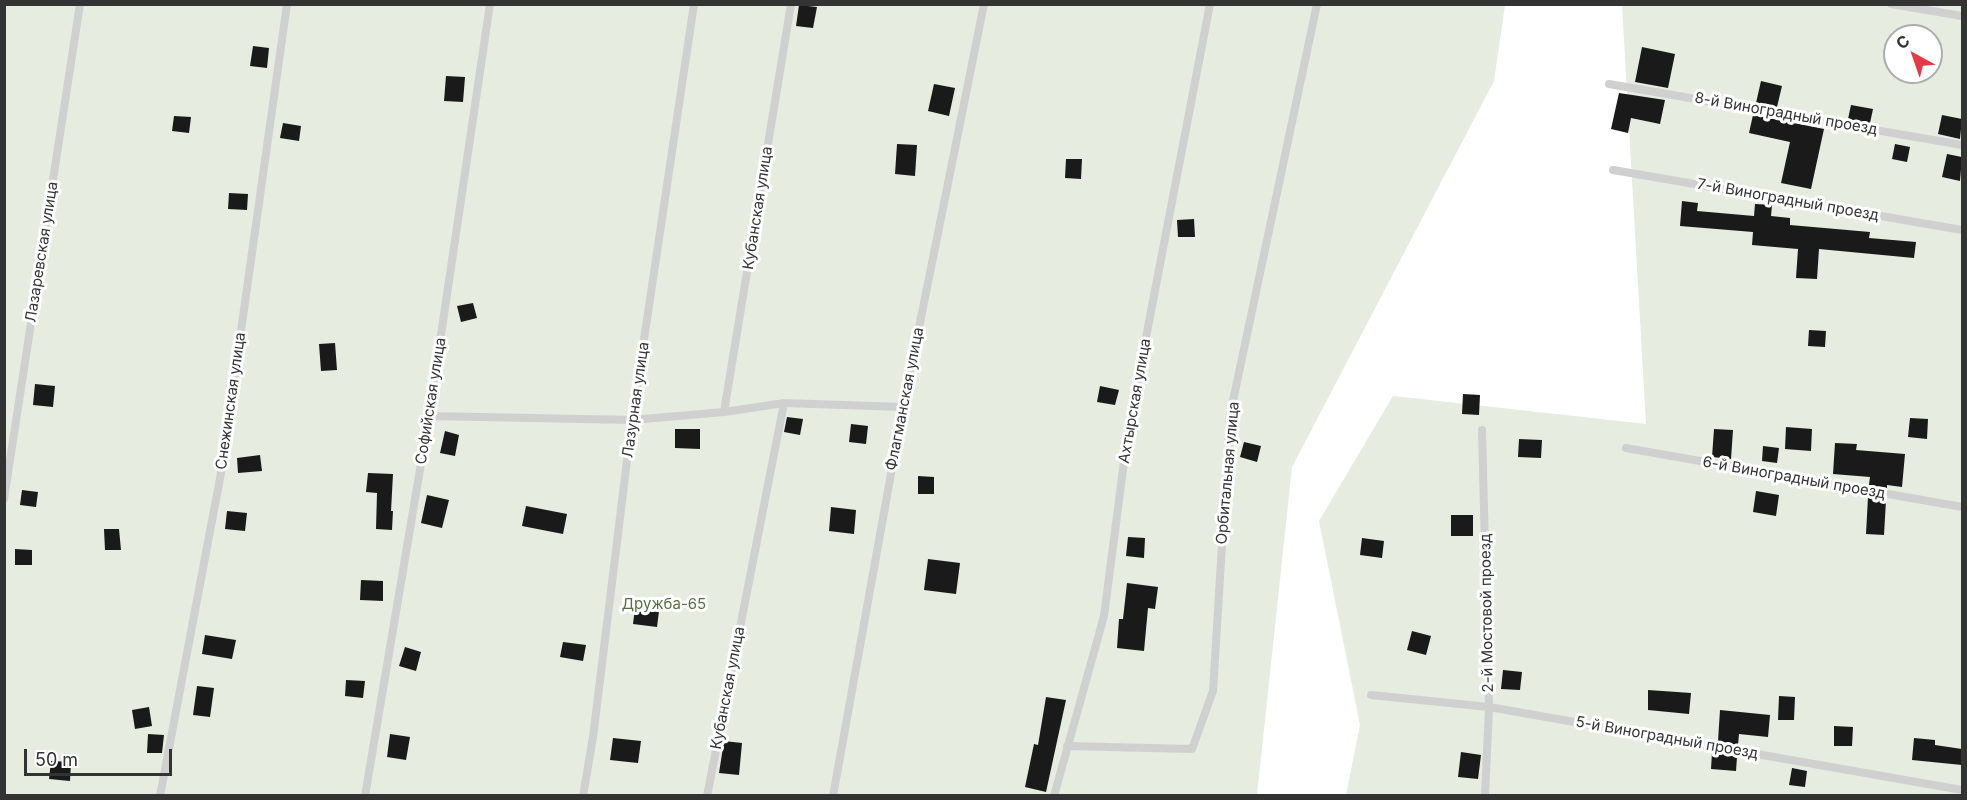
<!DOCTYPE html>
<meta charset="utf-8">
<style>
body{margin:0}
#map{position:relative;width:1967px;height:800px;overflow:hidden;background:#fff;font-family:Inter,sans-serif}
canvas{display:block}
.frame{position:absolute;inset:0;border:6px solid #333;pointer-events:none}
.north{position:absolute;left:1883px;top:24px;width:60px;height:60px;box-sizing:border-box;background:#fff;border:2px solid #adadad;border-radius:50%;rotate:320deg;font-size:16px;font-weight:700;line-height:24px;text-align:center;color:#333}
.north::after{content:'';display:block;margin:auto;width:21px;height:27px;background:#e63946;clip-path:polygon(50% 0,100% 100%,50% 72%,0 100%)}
.scale{position:absolute;left:24px;top:749px;width:148px;height:27px;box-sizing:border-box;border:3px solid #333;border-top:0;padding-left:8px;font-size:18px;line-height:21px;white-space:nowrap;color:#333;-webkit-text-stroke:4px #fff;paint-order:stroke}
</style>
<div id="map">
<canvas width="1967" height="800"></canvas>
<div class="frame"></div>
<div class="north">С</div>
<div class="scale">50 m</div>
</div>
<script>
const ctx = document.querySelector('canvas').getContext('2d');
ctx.lineJoin = 'round';
function fill(path, color) {
  ctx.fillStyle = color;
  ctx.fill(path, 'evenodd');
}
function poly(rows) {
  const path = new Path2D();
  for (const r of rows) {
    path.moveTo(r[0], r[1]);
    for (let i = 2; i < r.length; i += 2) path.lineTo(r[i], r[i + 1]);
  }
  return path;
}
function stroke(path, color, width, dash) {
  ctx.strokeStyle = color;
  ctx.lineWidth = width;
  ctx.lineCap = dash ? 'butt' : 'round';
  ctx.setLineDash(dash || []);
  ctx.stroke(path);
}
function drawText(font, color, halo, rows, align = 'center') {
  ctx.font = font + ' Inter,sans-serif';
  ctx.lineWidth = 6;
  ctx.setLineDash([]);
  ctx.textBaseline = 'middle';
  ctx.strokeStyle = halo;
  ctx.fillStyle = color;
  for (const [text, x, y, turn = 0] of rows) {
    ctx.save();
    ctx.translate(x, y);
    ctx.rotate((+turn || 0) * Math.PI / 180);
    ctx.textAlign = isNaN(turn) ? turn : align;
    if (halo) ctx.strokeText(text, 0, 0);
    ctx.fillText(text, 0, 0);
    ctx.restore();
  }
}
fill(poly([
 [5,5,1505,5,1494,81,1292,467,1257,795,5,796],
 [1622,5,1962,5,1962,795,1346,795,1360,725,1319,521,1393,396,1646,424],
 [1895,36,1931,36,1931,72,1895,72]
]), '#e6ecdf');
fill(poly([
 [799,5,817,7,813,28,796,26],
 [253,46,269,48,267,68,250,66],
 [1642,47,1675,54,1668,88,1635,82],
 [446,76,465,77,463,102,444,101],
 [1761,81,1782,86,1777,107,1756,103],
 [934,84,955,88,949,116,928,111],
 [1619,93,1665,100,1660,124,1631,118,1628,133,1611,129],
 [1851,105,1873,109,1870,123,1848,119],
 [1753,115,1824,129,1811,189,1781,183,1790,142,1749,133],
 [1942,115,1962,119,1960,139,1938,134],
 [174,116,191,117,189,133,172,131],
 [283,123,301,126,299,141,280,138],
 [897,144,917,145,915,176,895,174],
 [1895,144,1910,147,1907,162,1892,159],
 [1947,154,1962,157,1960,181,1942,177],
 [1066,159,1082,159,1081,179,1065,178],
 [229,193,248,194,247,210,228,209],
 [1682,201,1698,203,1697,211,1754,216,1755,204,1772,205,1771,216,1790,218,1790,225,1870,232,1869,238,1916,242,1914,258,1819,249,1817,279,1796,278,1798,249,1752,245,1753,232,1680,226],
 [1194,219,1195,237,1178,237,1177,220],
 [473,303,477,318,461,322,457,306],
 [1809,330,1826,331,1825,347,1808,346],
 [335,343,337,370,321,371,319,344],
 [35,384,55,386,53,407,33,405],
 [1100,386,1119,390,1115,405,1097,402],
 [1463,394,1480,395,1479,415,1462,414],
 [787,417,803,419,800,435,784,432],
 [1910,418,1928,419,1927,439,1908,437],
 [851,424,868,426,866,444,849,442],
 [1786,427,1812,429,1811,451,1785,449],
 [675,429,700,429,700,449,675,448],
 [1714,429,1733,430,1731,459,1712,457],
 [445,431,459,435,455,456,440,453],
 [1519,439,1542,440,1541,458,1518,457],
 [1244,442,1261,446,1257,462,1240,457],
 [1835,443,1857,444,1856,450,1905,454,1902,487,1887,485,1887,488,1869,485,1870,477,1833,474],
 [1763,446,1779,448,1777,463,1762,461],
 [260,455,262,471,238,473,237,458],
 [368,473,393,474,391,511,393,511,392,530,376,529,377,493,366,492],
 [918,476,934,477,934,494,918,494],
 [22,490,38,492,36,507,20,505],
 [1756,491,1779,495,1776,516,1753,512],
 [427,495,449,500,442,528,421,523],
 [1868,497,1886,500,1884,535,1866,534],
 [526,506,567,514,563,534,522,526],
 [831,507,856,510,854,534,829,531],
 [227,511,247,513,245,531,225,529],
 [1451,515,1473,515,1473,536,1451,536],
 [104,529,119,529,121,550,105,550],
 [1128,537,1145,538,1144,558,1126,556],
 [1362,538,1384,541,1382,558,1360,555],
 [15,549,32,550,32,565,15,565],
 [928,559,960,563,956,594,924,590],
 [361,580,383,581,383,601,360,600],
 [1127,583,1158,587,1155,609,1148,608,1144,651,1117,648,1119,619,1123,619],
 [635,608,659,611,657,627,633,624],
 [1412,631,1431,636,1426,655,1407,650],
 [205,635,236,640,232,659,202,654],
 [563,642,586,645,583,661,560,657],
 [405,647,421,652,416,671,399,666],
 [1503,670,1522,672,1520,690,1501,689],
 [346,680,365,681,363,698,345,696],
 [197,686,214,688,210,717,193,715],
 [1648,690,1691,693,1689,714,1648,710],
 [1779,696,1795,697,1794,720,1778,720],
 [1046,697,1066,700,1046,792,1025,787,1034,744,1038,745],
 [149,707,152,726,135,729,132,710],
 [1720,710,1770,715,1768,737,1739,734,1738,745,1718,741],
 [1834,726,1853,727,1852,746,1834,746],
 [148,734,164,735,162,753,147,753],
 [390,734,410,737,406,760,387,757],
 [613,738,641,741,638,763,610,760],
 [1914,738,1935,740,1935,745,1962,749,1962,765,1912,760],
 [724,741,742,743,739,775,719,773],
 [1461,752,1481,755,1478,779,1458,777],
 [1712,752,1737,757,1736,771,1711,769],
 [51,761,71,762,70,781,49,779],
 [1792,768,1807,771,1805,787,1789,785]
]), '#1a1a1a');
stroke(poly([
 [1891,4,1962,16],
 [1609,84,1962,145],
 [1613,170,1962,230],
 [724,412,791,4],
 [429,416,632,420,724,412,784,403,903,407],
 [1482,430,1489,707,1485,796],
 [1626,448,1962,507],
 [4,499,80,4],
 [1371,695,1489,707,1962,790],
 [1067,746,1192,749,1213,691,1230,415,1317,4],
 [160,796,221,473,287,4],
 [365,796,429,416,490,4],
 [583,796,593,737,632,420,694,4],
 [707,796,784,403],
 [833,796,903,407,984,4],
 [1054,796,1104,616,1128,431,1210,4]
]), '#d0d0d0', 8);
drawText('15px', '#333', '#fff', [
 ["8-й Виноградный проезд",1786,114,10],
 ["7-й Виноградный проезд",1788,200,10],
 ["Кубанская улица",758,208,-81],
 ["Лазаревская улица",42,252,-81],
 ["Флагманская улица",905,399,-79],
 ["Лазурная улица",636,400,-82],
 ["Снежинская улица",231,401,-82],
 ["Софийская улица",431,401,-81],
 ["Ахтырская улица",1135,401,-80],
 ["Орбитальная улица",1228,473,-85],
 ["6-й Виноградный проезд",1794,478,10],
 ["2-й Мостовой проезд",1487,613,-91],
 ["Кубанская улица",728,688,-79],
 ["5-й Виноградный проезд",1667,738,10]
]);
drawText('15px', '#56703f', '#fff', [
 ["Дружба-65",664,604]
]);
</script>
